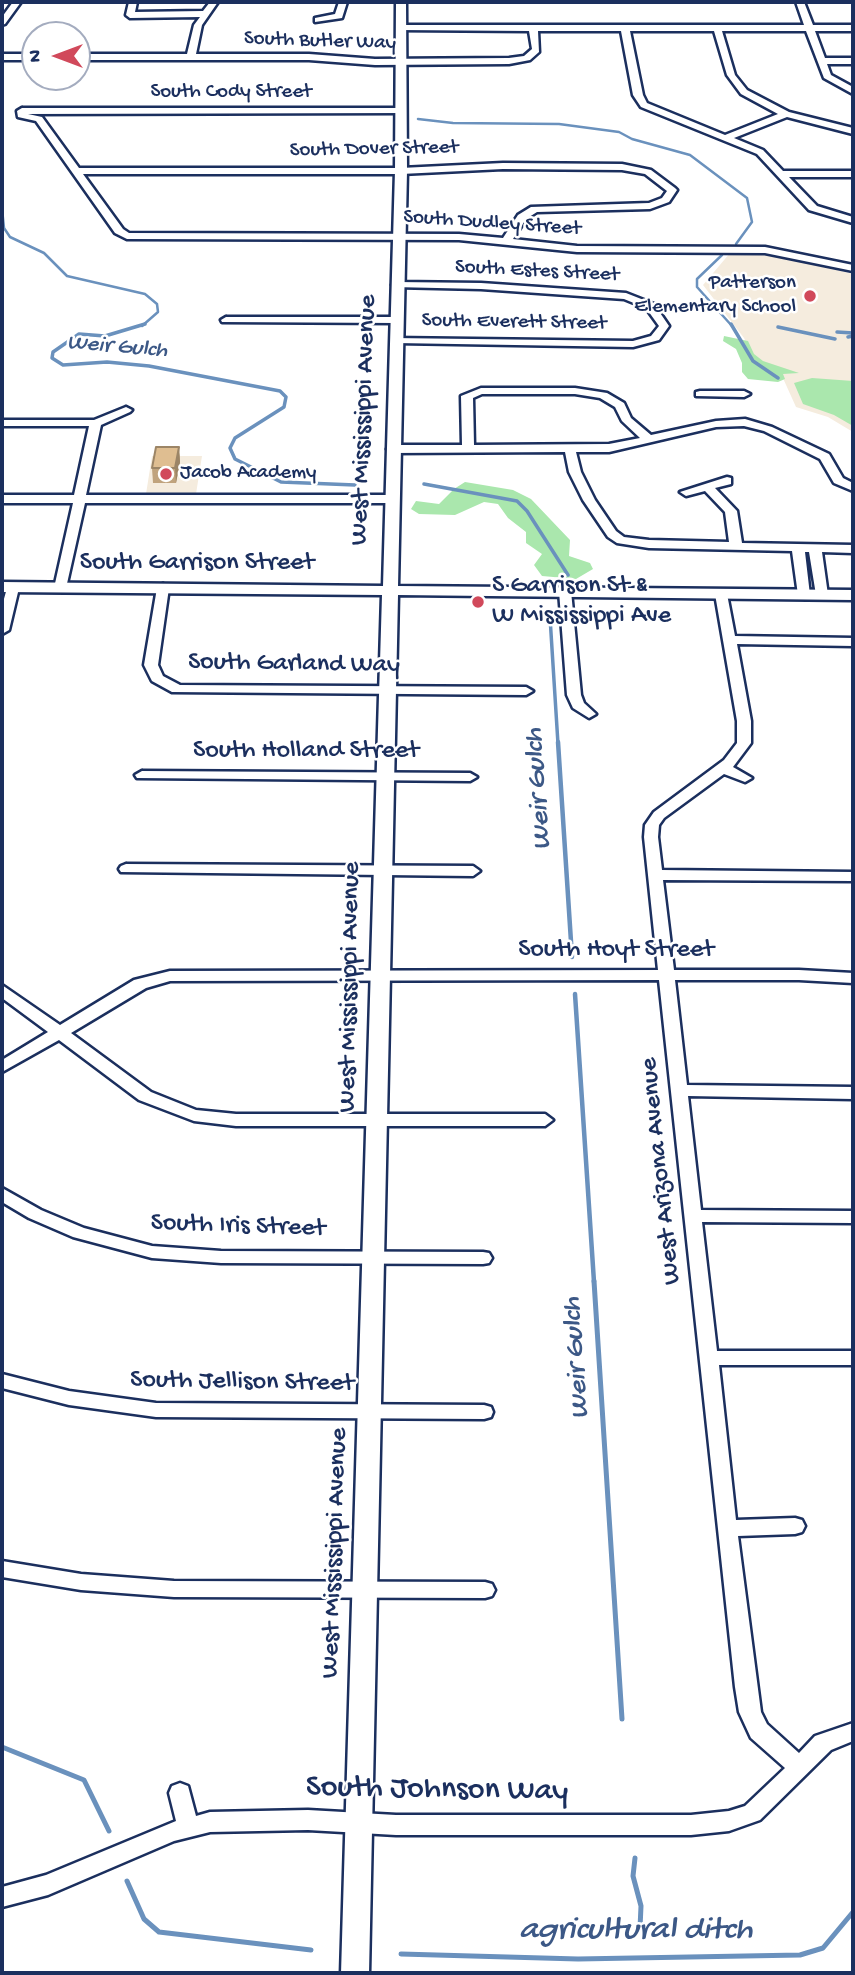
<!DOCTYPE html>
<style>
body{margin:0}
#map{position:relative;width:855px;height:1975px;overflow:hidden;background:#fff;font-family:"Gochi Hand",sans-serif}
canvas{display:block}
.frame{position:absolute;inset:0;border:4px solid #1b2f5e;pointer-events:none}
.north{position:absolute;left:21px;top:21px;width:70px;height:70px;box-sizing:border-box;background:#fff;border:2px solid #a4acbf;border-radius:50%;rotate:270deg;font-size:19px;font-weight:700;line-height:28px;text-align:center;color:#1b2f5e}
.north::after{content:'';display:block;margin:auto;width:24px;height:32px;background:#d1495b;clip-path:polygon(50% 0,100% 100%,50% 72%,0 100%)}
</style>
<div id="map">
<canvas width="855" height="1975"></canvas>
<div class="frame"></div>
<div class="north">N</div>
</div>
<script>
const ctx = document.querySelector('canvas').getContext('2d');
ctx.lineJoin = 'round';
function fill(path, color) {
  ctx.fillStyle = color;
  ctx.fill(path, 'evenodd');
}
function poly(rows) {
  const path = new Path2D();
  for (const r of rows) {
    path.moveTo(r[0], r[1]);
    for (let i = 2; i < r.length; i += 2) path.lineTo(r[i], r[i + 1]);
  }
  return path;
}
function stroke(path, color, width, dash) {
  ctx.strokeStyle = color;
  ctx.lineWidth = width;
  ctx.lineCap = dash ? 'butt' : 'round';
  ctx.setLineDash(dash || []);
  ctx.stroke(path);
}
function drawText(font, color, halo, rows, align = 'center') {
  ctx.font = font + ' "Gochi Hand",sans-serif';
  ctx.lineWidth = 5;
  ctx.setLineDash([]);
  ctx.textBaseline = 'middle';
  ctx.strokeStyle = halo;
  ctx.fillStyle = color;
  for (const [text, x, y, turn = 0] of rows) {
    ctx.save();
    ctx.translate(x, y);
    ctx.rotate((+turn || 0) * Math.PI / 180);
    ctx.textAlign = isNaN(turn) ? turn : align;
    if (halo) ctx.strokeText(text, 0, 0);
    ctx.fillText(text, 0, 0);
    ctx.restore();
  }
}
fill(poly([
 [730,253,772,254,853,274,853,432,828,417,796,407,782,376,752,354,744,338,703,285],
 [152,456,202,456,196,494,146,494]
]), '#f5ecde');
fill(poly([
 [724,336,748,341,754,354,763,361,799,373,783,374,785,379,778,382,748,379,742,372,742,363,736,349,723,341],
 [812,378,853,381,853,426,834,415,803,404,794,383],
 [465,482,513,490,531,499,570,540,569,556,590,563,593,569,576,579,542,576,534,565,542,554,526,543,526,532,508,518,498,504,484,502,455,515,419,514,411,509,416,501,439,504,454,489]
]), '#aae7ad');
stroke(poly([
 [418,119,453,123,559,124,619,132,632,139,690,155,747,198,752,222,736,244],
 [2,209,4,228,10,237,44,253,67,276,145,294,157,304,158,312,142,326],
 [722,255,697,279,697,287,732,326]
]), '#6a91bd', 2.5);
stroke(poly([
 [145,324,105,336,79,334,53,352,52,358,63,365,107,362,149,366,280,391,286,397,284,407,235,438,230,448,235,459,281,482,355,485],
 [731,324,753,361,778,378],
 [778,327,835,339],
 [837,332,853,333],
 [848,337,853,336],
 [424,484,517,501,527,511,568,575],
 [550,617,558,744]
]), '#6a91bd', 3.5);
stroke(poly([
 [558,742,572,957],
 [575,994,594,1282]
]), '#6a91bd', 4.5);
stroke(poly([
 [594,1281,622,1719],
 [2,1747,84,1780,109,1831],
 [635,1858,633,1876,641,1906,640,1928],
 [127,1881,144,1919,159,1932,311,1950],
 [401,1954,578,1959,800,1955,823,1948,853,1912]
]), '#6a91bd', 5);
const minor = poly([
 [13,2,21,2,5,24,2,25,2,17,13,2],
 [129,2,137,2,135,12,203,11,210,2,218,2,202,25,196,54,309,54,375,59,509,58,524,56,532,49,529,31,398,30,397,28,401,25,804,25,796,2,804,2,813,25,853,25,853,31,815,31,825,58,853,58,853,64,827,64,831,75,853,87,853,94,824,78,806,31,722,31,735,75,747,90,789,112,853,128,853,134,787,117,734,138,763,150,783,171,853,171,853,177,789,177,817,206,853,217,853,223,809,210,757,154,641,107,633,95,621,31,538,31,539,52,530,60,509,64,375,65,309,60,77,60,77,54,187,54,194,25,200,17,130,18,126,15,129,2],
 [630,31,714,31,727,75,741,94,778,114,725,135,647,103,643,95,630,31],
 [339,2,347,2,342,18,315,22,315,18,335,14,339,2],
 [2,54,35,54,35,60,2,60,2,54],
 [22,108,400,108,405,111,403,113,28,114,42,117,79,168,401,168,503,163,622,164,651,170,675,188,677,190,669,202,650,209,537,212,526,219,513,239,577,246,765,247,853,265,853,271,765,253,577,252,459,240,127,239,115,233,36,121,18,117,17,111,22,108],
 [503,169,622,170,645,174,667,191,662,198,649,203,531,207,518,215,503,238,459,234,129,233,123,229,83,174,401,174,503,169],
 [397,282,481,283,626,293,654,304,669,326,659,340,633,347,396,343,391,340,392,338,633,341,651,336,659,326,646,308,624,299,481,289,393,287,392,285,397,282],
 [226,317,396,317,401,320,396,323,222,322,221,320,226,317],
 [481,388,575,388,607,393,624,403,631,418,651,435,716,421,745,419,772,427,829,454,843,478,853,483,853,491,834,483,820,459,764,431,744,426,716,427,609,452,576,452,581,472,595,500,616,531,624,537,649,540,729,542,725,512,705,491,686,496,680,492,727,477,731,478,731,484,715,488,737,511,742,543,853,545,853,553,822,552,828,595,822,599,816,595,809,552,805,552,810,595,804,599,798,595,792,551,649,548,617,543,608,537,583,500,569,472,565,452,393,453,387,449,393,445,462,445,461,396,481,388],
 [482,394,575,394,600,398,615,407,622,421,640,438,609,444,474,445,473,398,482,394],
 [700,391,744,391,750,394,744,397,696,396,696,392,700,391],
 [126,407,132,410,130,412,101,425,86,495,392,495,398,499,392,503,85,503,66,588,65,591,55,591,54,588,73,503,2,503,2,495,74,495,89,426,2,426,2,420,94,420,126,407],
 [13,584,19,588,9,630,2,634,2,606,7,588,13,584],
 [163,584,169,588,158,665,163,676,180,685,526,687,533,691,526,695,172,692,152,681,144,665,157,588,163,584],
 [565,587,571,591,581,695,584,703,596,714,589,718,573,708,567,695,559,591,565,587],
 [721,590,727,594,735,636,853,638,853,646,737,644,751,721,751,743,733,767,752,778,745,782,724,774,664,818,659,825,658,837,662,870,853,872,853,881,663,880,674,970,799,970,853,973,853,983,799,980,675,980,687,1085,853,1087,853,1099,688,1096,701,1210,853,1211,853,1223,702,1222,717,1351,853,1351,853,1365,719,1365,736,1520,795,1518,802,1520,805,1526,802,1532,795,1534,738,1536,761,1712,767,1724,799,1753,815,1736,853,1723,853,1741,831,1750,760,1820,729,1831,691,1835,396,1835,308,1830,210,1832,174,1841,48,1895,2,1907,2,1887,46,1875,176,1821,169,1793,172,1786,180,1783,188,1786,196,1816,210,1812,308,1810,396,1815,691,1815,729,1811,745,1806,785,1768,751,1738,739,1712,735,1687,659,980,170,981,146,988,71,1033,151,1092,196,1110,236,1114,545,1114,553,1120,545,1126,236,1126,194,1121,139,1100,59,1040,2,1072,2,1060,48,1032,2,998,2,985,60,1025,134,980,170,971,658,970,644,837,645,825,654,812,724,760,737,743,737,721,715,594,721,590],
 [142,771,470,773,477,777,470,781,137,778,135,775,142,771],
 [126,864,473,866,480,871,473,876,121,872,119,869,121,866,126,864],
 [2,1188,41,1210,84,1228,152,1246,221,1251,483,1252,489,1253,492,1258,489,1263,483,1264,221,1263,152,1258,73,1237,29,1218,2,1202,2,1188],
 [2,1374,69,1391,156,1403,484,1405,491,1407,493,1412,491,1417,484,1419,156,1417,69,1405,2,1388,2,1374],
 [2,1561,81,1574,174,1581,485,1582,492,1584,495,1590,492,1596,485,1598,174,1597,81,1590,2,1577,2,1561]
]);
const major = poly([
 [396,2,406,2,407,171,398,586,853,590,853,600,398,595,369,1973,341,1973,382,595,2,592,2,582,383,586,395,171,396,2]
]);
stroke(minor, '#1b2f5e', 5);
stroke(major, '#1b2f5e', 5);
fill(minor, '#fff');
fill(major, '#fff');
fill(poly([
 [179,447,180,462,176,483,153,483,152,468]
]), '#c0a37d');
fill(poly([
 [179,447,180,462,176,483,175,468]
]), '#9c8566');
const building = poly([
 [156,447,179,447,175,468,152,468,156,447]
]);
fill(building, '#dfbe91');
stroke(building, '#9c8566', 2);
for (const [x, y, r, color] of [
 [810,296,7,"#d1495b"],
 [166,474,7,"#d1495b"],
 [478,602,7,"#d1495b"]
]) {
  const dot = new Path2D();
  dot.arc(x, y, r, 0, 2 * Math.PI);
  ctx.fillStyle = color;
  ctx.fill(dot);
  stroke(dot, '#fff', 2.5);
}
drawText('21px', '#1b2f5e', '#fff', [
 ["South Butler Way",320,42,2],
 ["South Cody Street",231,93],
 ["South Dover Street",374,150,-1],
 ["South Dudley Street",492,224,4],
 ["South Estes Street",537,272,3],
 ["South Everett Street",514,323,1]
]);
drawText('21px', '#1b2f5e', '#fff', [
 ["Patterson",796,284],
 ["Elementary School",796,308],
 ["Jacob Academy",180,474,"left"]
], 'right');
drawText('italic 23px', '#3c5886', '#fff', [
 ["Weir Gulch",117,348,5]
]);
drawText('26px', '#1b2f5e', '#fff', [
 ["West Mississippi Avenue",365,420,-88],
 ["South Garrison Street",197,564],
 ["South Garland Way",294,665,1],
 ["South Holland Street",306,752],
 ["South Hoyt Street",616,951],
 ["West Mississippi Avenue",351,987,-89],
 ["West Arizona Avenue",662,1171,-96],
 ["South Iris Street",238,1227,2],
 ["South Jellison Street",242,1383,1],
 ["West Mississippi Avenue",336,1553,-88]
]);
drawText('26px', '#1b2f5e', '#fff', [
 ["S Garrison St &",492,587],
 ["W Mississippi Ave",492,617]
], 'left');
drawText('italic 28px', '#3c5886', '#fff', [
 ["Weir Gulch",540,789,-94],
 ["Weir Gulch",578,1358,-94]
]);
drawText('32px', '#1b2f5e', '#fff', [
 ["South Johnson Way",437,1791,1]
]);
drawText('italic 33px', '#3c5886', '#fff', [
 ["agricultural ditch",636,1932]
]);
</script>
